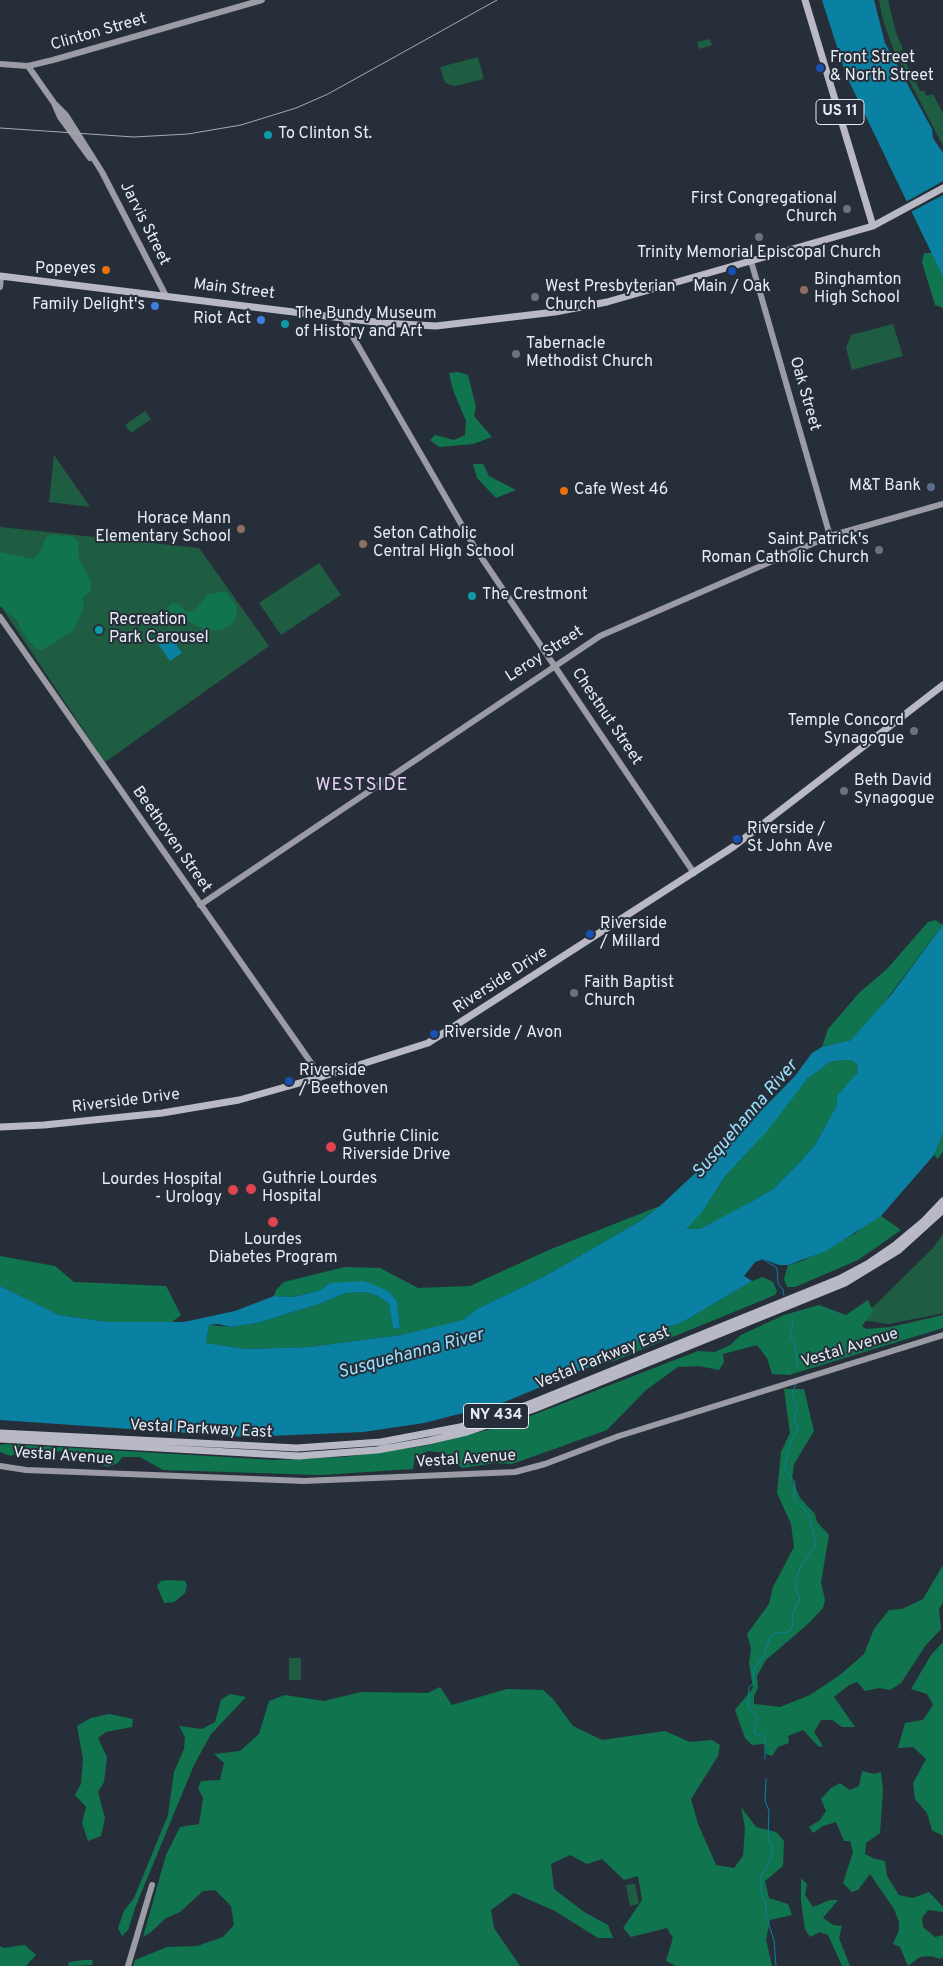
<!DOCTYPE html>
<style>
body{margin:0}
canvas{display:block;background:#262f39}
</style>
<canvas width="943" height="1966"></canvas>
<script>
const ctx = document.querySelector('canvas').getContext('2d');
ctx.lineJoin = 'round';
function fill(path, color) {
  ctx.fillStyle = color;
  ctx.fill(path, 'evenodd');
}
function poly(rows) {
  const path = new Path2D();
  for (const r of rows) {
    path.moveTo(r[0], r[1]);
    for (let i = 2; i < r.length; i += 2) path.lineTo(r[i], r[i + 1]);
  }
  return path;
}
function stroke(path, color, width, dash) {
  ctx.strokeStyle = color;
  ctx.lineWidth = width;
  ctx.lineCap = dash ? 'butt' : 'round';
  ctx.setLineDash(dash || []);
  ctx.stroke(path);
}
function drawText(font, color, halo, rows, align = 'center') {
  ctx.font = font + ' Overpass,sans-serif';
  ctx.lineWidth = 4;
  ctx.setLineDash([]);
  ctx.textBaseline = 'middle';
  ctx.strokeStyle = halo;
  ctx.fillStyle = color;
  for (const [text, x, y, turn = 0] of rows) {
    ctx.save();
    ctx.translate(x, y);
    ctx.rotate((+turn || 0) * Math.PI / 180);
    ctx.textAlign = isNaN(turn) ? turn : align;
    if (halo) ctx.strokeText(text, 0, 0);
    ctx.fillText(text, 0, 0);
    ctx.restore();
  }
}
fill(poly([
 [879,0,888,0,896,33,903,49,900,51,920,91,924,91,927,96,933,94,943,113,943,146,894,51,883,20],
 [710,39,712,45,699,49,697,42],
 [478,57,484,79,455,86,445,83,440,67],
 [893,324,903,356,852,370,846,348,851,335],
 [145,411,151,419,131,433,125,425],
 [54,455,90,507,49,502],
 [0,527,199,548,269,646,105,762,0,605],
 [319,563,341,595,281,635,259,603],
 [943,1234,943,1313,889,1324,860,1320,932,1249],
 [289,1658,301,1658,301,1680,289,1680],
 [635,1884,639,1904,630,1906,626,1885]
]), '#1e5d42');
fill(poly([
 [924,253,932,253,943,277,943,308,935,305,922,262],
 [458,372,468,375,476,407,474,416,492,437,473,444,439,447,430,440,435,435,454,440,465,435,466,421,453,390,449,373],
 [473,464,483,464,489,476,516,490,496,498,477,478],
 [52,535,71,536,80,543,78,548,79,559,91,582,90,592,83,597,84,606,74,630,42,650,35,648,21,631,18,621,0,606,0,552,33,559,39,554,46,537],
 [225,591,237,607,236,618,231,625,221,630,205,630,166,610,172,603,178,604,187,612,194,611,208,594],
 [935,920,943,925,871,1020,851,1040,822,1047,828,1029,859,993,887,969,928,922],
 [843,1060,851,1060,857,1064,858,1072,850,1082,815,1145,799,1163,773,1189,733,1213,700,1229,685,1229,710,1200,726,1175,807,1079,830,1062],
 [943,1133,943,1151,938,1159,934,1155],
 [660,1206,642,1220,545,1276,477,1309,463,1320,441,1327,401,1335,309,1347,246,1349,206,1343,209,1325,230,1327,257,1323,319,1304,346,1293,365,1292,378,1296,389,1304,393,1329,400,1328,397,1301,388,1291,330,1283,321,1290,294,1297,274,1296,276,1290,284,1282,345,1267,380,1268,418,1288,470,1286,551,1249],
 [881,1216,901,1230,858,1260,795,1287,787,1287,784,1279,788,1265,802,1261,856,1233,868,1222],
 [0,1256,55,1266,74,1282,166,1286,181,1315,172,1322,108,1322,59,1315,0,1286],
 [763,1277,773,1282,777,1291,775,1295,614,1361,596,1364,663,1328,681,1323,752,1281],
 [868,1300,873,1311,862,1326,866,1329,891,1327,943,1315,943,1328,789,1375,772,1374,767,1358,757,1345,723,1354,724,1362,719,1370,699,1366,678,1367,646,1390,607,1430,512,1464,495,1463,463,1468,451,1462,445,1453,428,1451,415,1457,413,1469,321,1475,163,1470,140,1457,122,1457,118,1463,108,1467,98,1464,93,1453,22,1450,11,1456,0,1452,0,1445,6,1444,275,1460,344,1457,424,1446,507,1425,698,1351,715,1352,730,1345,741,1335,784,1315,819,1305,846,1315],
 [784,1389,804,1389,814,1431,794,1464,792,1479,800,1498,815,1514,817,1522,829,1535,821,1582,825,1600,823,1608,809,1623,766,1660,757,1676,758,1688,754,1696,754,1704,780,1707,810,1695,840,1675,864,1654,874,1629,889,1610,902,1609,923,1599,943,1565,943,1603,939,1609,941,1629,926,1645,901,1683,890,1690,879,1688,865,1691,857,1682,849,1685,834,1697,855,1727,842,1727,832,1720,821,1720,814,1732,823,1746,819,1747,803,1730,788,1736,789,1743,778,1747,772,1756,766,1754,765,1744,752,1745,745,1738,735,1710,753,1688,749,1663,751,1649,747,1634,769,1604,773,1587,794,1547,791,1524,777,1493,781,1452,790,1433],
 [167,1580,185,1581,187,1585,185,1593,174,1602,164,1603,157,1586,161,1581],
 [943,1642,943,1836,932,1830,927,1813,915,1799,913,1783,926,1759,913,1747,898,1748,905,1723,923,1720,933,1705,927,1694,911,1689,931,1655],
 [440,1687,452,1705,507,1689,543,1690,553,1699,573,1726,602,1740,665,1731,690,1742,712,1740,720,1745,718,1756,691,1799,698,1824,716,1865,734,1868,743,1856,745,1828,741,1807,756,1827,776,1832,784,1841,783,1866,765,1881,769,1898,788,1904,792,1915,770,1920,766,1940,772,1966,676,1966,666,1961,673,1938,667,1928,631,1937,623,1928,642,1900,638,1876,624,1880,602,1859,587,1864,570,1855,551,1864,554,1889,584,1912,608,1925,613,1938,598,1938,555,1911,514,1893,491,1910,494,1928,520,1966,133,1966,135,1960,167,1947,197,1946,223,1937,234,1925,231,1906,215,1890,203,1891,180,1912,166,1918,151,1932,143,1937,166,1855,180,1827,199,1824,203,1798,198,1788,201,1781,220,1780,224,1763,214,1754,240,1751,259,1734,269,1701,285,1695,324,1701,361,1692,428,1693],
 [230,1694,246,1697,211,1734,194,1765,135,1908,128,1930,122,1936,118,1928,124,1911,134,1898,168,1815,174,1772,184,1749,185,1737,179,1726,202,1729,215,1722,221,1700],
 [109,1714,133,1719,132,1727,106,1732,98,1738,107,1757,104,1782,98,1792,105,1818,101,1836,88,1841,82,1823,86,1807,75,1795,81,1784,83,1759,77,1726,91,1718],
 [862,1771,874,1774,881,1772,883,1790,880,1833,866,1843,865,1854,875,1859,885,1861,887,1876,899,1895,913,1898,929,1892,943,1907,943,1912,928,1910,922,1918,923,1927,935,1937,943,1935,943,1957,940,1959,931,1956,920,1957,908,1966,900,1947,893,1944,899,1930,899,1922,894,1909,870,1874,858,1890,852,1892,843,1883,853,1852,850,1841,844,1841,836,1822,823,1826,813,1833,809,1827,820,1820,826,1811,821,1799,831,1788,840,1783,850,1790,859,1786],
 [801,1878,807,1884,805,1895,813,1907,830,1900,838,1900,823,1918,833,1925,842,1926,839,1938,850,1966,842,1966,828,1935,820,1932,810,1937,805,1929,801,1901],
 [25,1945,36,1955,26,1966,0,1966,0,1946,3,1948],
 [85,1960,93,1960,92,1965,68,1966,69,1962]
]), '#10744f');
fill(poly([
 [822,0,874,0,885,43,932,129,933,138,943,153,943,277,846,75],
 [160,631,168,632,182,653,170,661,156,641,155,637],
 [943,925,943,1133,934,1155,881,1216,826,1251,788,1265,779,1265,763,1259,755,1262,744,1276,752,1281,681,1323,663,1328,596,1364,502,1403,424,1423,363,1432,246,1437,0,1420,0,1286,59,1315,108,1322,184,1322,235,1311,274,1296,294,1297,321,1290,330,1283,364,1281,388,1291,397,1301,400,1328,393,1329,389,1304,378,1296,365,1292,346,1293,319,1304,257,1323,230,1327,218,1324,209,1325,206,1343,246,1349,309,1347,401,1335,463,1320,477,1309,545,1276,642,1220,660,1206,752,1120,795,1076,812,1053,822,1047,851,1040,891,995],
 [843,1060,851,1060,857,1064,858,1072,837,1096,837,1105,815,1145,799,1163,773,1189,751,1202,700,1229,686,1229,702,1212,726,1175,768,1130,807,1079,830,1062]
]), '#0a80a2');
fill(poly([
 [943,181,943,195,909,213,904,203]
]), '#262f39');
stroke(poly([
 [763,1259,777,1268,778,1283,783,1290,784,1296],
 [793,1321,790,1336,795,1345,798,1367],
 [765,1759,765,1737,754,1733,758,1718,748,1707,749,1687,754,1683,753,1671,764,1655,770,1637,777,1633,789,1632,793,1626,792,1615,800,1598,795,1588,797,1577,800,1568,816,1544,808,1513,794,1499,795,1482,784,1469,791,1441,798,1429,794,1418,797,1409,792,1393,796,1384],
 [766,1779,765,1801,769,1811,768,1838,773,1848,770,1861,761,1876,761,1893,766,1903,766,1916,774,1940,776,1966]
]), '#0a80a2', 1);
stroke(poly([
 [0,64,28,66,53,60,262,0],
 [28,66,54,103,60,117,90,158],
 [54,103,66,115,102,172,166,296],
 [751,261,830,536],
 [0,287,1,277],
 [344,318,353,337,475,548,694,873],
 [0,617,321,1077],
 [200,905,600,636,830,536,943,504],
 [0,1466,26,1470,304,1481,515,1472,545,1464,619,1436,943,1335],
 [128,1966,152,1885]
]), '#9b9ba5', 6);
stroke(poly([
 [805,0,873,226],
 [0,276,383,323,436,326,555,312,607,302,873,226,943,188],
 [0,1127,44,1125,162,1113,239,1100,321,1077,428,1043,733,847,943,685],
 [0,1433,297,1448,381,1442,460,1427,527,1405,839,1279,869,1263,894,1246,924,1221,943,1201],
 [0,1439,299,1456,377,1450,428,1441,467,1432,534,1409,845,1283,899,1250,943,1210]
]), '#b9b9c6', 7);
stroke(poly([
 [0,128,134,137,188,134,241,125,296,108,328,94,497,0]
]), '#a4abb3', 1);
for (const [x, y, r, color] of [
 [820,68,5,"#1a4fb4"],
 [268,135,5,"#0f9aa8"],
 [847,209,5,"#6b7280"],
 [759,237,5,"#6b7280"],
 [106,270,5,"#e8710a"],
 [732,271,5,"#1a4fb4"],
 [804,290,5,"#8d6e63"],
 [535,297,5,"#6b7280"],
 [155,306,5,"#3f7fe0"],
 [261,320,5,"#3f7fe0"],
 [285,324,5,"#0f9aa8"],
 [516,354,5,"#6b7280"],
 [931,487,5,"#5c6f8a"],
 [564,491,5,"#e8710a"],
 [241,529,5,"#8d6e63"],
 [363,544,5,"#8d6e63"],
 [879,550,5,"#6b7280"],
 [472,596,5,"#0f9aa8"],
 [99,630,5,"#0f9aa8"],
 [914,731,5,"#6b7280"],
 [844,791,5,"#6b7280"],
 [737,839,5,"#1a4fb4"],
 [590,934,5,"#1a4fb4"],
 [574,993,5,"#6b7280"],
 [434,1034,5,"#1a4fb4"],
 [289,1081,5,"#1a4fb4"],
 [331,1147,6,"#e0444e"],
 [251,1189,6,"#e0444e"],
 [233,1190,6,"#e0444e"],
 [273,1222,6,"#e0444e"]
]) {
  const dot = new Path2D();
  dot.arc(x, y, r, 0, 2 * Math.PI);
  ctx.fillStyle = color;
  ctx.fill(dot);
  stroke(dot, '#262f39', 2);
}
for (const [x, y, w] of [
 [840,112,48],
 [496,1416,65]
]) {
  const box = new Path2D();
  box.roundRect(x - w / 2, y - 12.5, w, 25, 4);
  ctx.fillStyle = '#262f39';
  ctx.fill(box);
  stroke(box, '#e7edf4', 1);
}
drawText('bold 15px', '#e7edf4', null, [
 ["US 11",840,112],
 ["NY 434",496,1416]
]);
drawText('16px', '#e7edf4', '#262f39', [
 ["Clinton Street",99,33,-16],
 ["Jarvis Street",144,224,63],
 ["Main Street",234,290,7],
 ["Oak Street",804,394,74],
 ["Leroy Street",545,655,-33],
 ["Chestnut Street",606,717,56],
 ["Beethoven Street",171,840,55],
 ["Riverside Drive",501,981,-33],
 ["Riverside Drive",126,1102,-7],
 ["Vestal Avenue",850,1349,-17],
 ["Vestal Parkway East",603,1359,-22],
 ["Vestal Parkway East",201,1430,3],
 ["Vestal Avenue",63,1457,4],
 ["Vestal Avenue",466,1460,-4]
]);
drawText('16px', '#e7edf4', '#262f39', [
 ["Front Street",830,59],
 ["& North Street",830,77],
 ["To Clinton St.",278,135],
 ["First Congregational",837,200,"right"],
 ["Church",837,218,"right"],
 ["Trinity Memorial Episcopal Church",759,254,"center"],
 ["Popeyes",96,270,"right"],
 ["Binghamton",814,281],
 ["High School",814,299],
 ["West Presbyterian",545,288],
 ["Church",545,306],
 ["Main / Oak",732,288,"center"],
 ["Family Delight's",145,306,"right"],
 ["The Bundy Museum",295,315],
 ["of History and Art",295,333],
 ["Riot Act",251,320,"right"],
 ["Tabernacle",526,345],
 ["Methodist Church",526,363],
 ["M&T Bank",921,487,"right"],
 ["Cafe West 46",574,491],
 ["Horace Mann",231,520,"right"],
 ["Elementary School",231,538,"right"],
 ["Seton Catholic",373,535],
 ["Central High School",373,553],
 ["Saint Patrick's",869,541,"right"],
 ["Roman Catholic Church",869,559,"right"],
 ["The Crestmont",482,596],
 ["Recreation",109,621],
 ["Park Carousel",109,639],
 ["Temple Concord",904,722,"right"],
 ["Synagogue",904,740,"right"],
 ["Beth David",854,782],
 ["Synagogue",854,800],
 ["Riverside /",747,830],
 ["St John Ave",747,848],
 ["Riverside",600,925],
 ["/ Millard",600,943],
 ["Faith Baptist",584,984],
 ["Church",584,1002],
 ["Riverside / Avon",444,1034],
 ["Riverside",299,1072],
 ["/ Beethoven",299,1090],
 ["Guthrie Clinic",342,1138],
 ["Riverside Drive",342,1156],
 ["Guthrie Lourdes",262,1180],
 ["Hospital",262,1198],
 ["Lourdes Hospital",222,1181,"right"],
 ["- Urology",222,1199,"right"],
 ["Lourdes",273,1241,"center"],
 ["Diabetes Program",273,1259,"center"]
], 'left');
ctx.letterSpacing = '1px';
drawText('18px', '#e9d1f9', '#262f39', [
 ["WESTSIDE",362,786]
]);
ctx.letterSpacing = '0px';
drawText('italic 18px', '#9be1fe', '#262f39', [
 ["Susquehanna River",746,1120,-49],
 ["Susquehanna River",411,1355,-15]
]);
</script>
